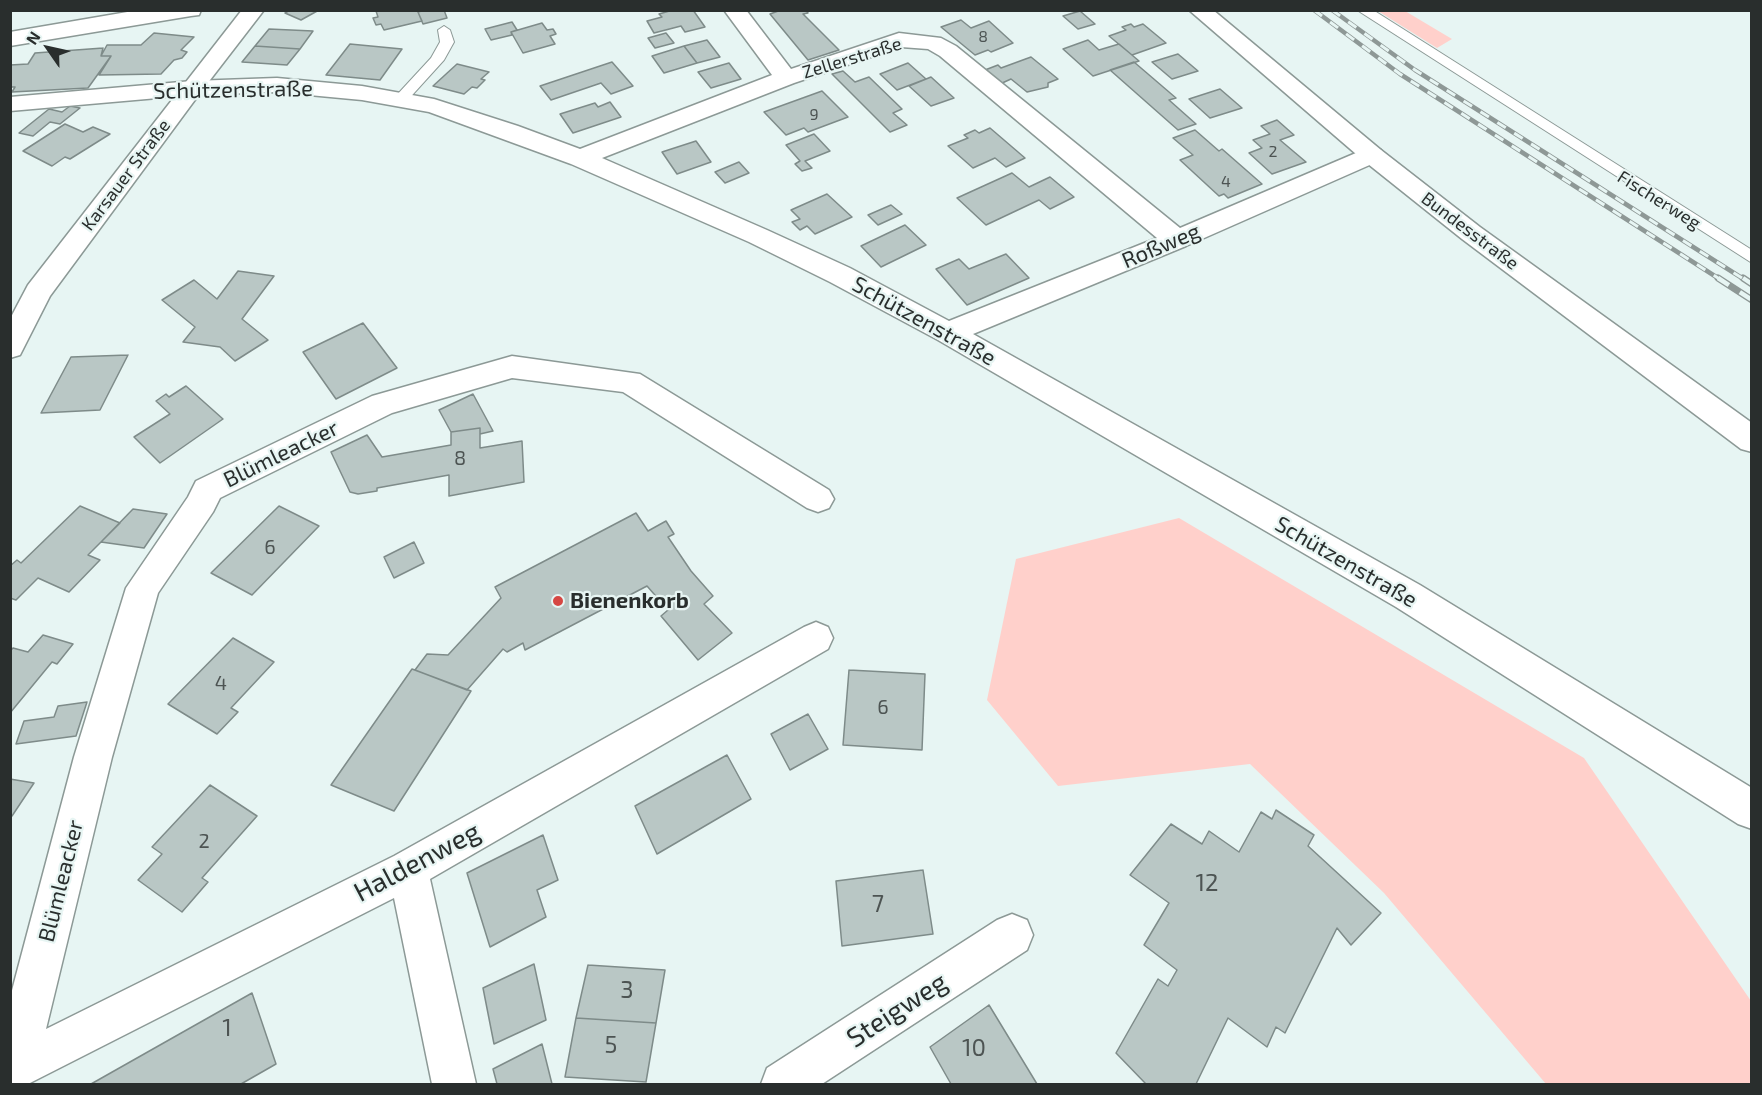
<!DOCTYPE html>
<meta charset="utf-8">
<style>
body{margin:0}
#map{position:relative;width:1762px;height:1095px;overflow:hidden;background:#e7f5f3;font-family:"Exo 2",sans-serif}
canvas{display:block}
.frame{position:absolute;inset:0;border:12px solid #292e2d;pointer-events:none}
.north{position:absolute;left:18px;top:18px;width:60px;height:60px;-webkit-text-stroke:4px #e7f5f3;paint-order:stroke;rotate:304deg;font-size:16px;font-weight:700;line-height:24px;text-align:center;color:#292e2d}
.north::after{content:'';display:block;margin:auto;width:21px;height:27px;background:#292e2d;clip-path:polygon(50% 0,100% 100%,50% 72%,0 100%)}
</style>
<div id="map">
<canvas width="1762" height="1095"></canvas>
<div class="frame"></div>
<div class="north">N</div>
</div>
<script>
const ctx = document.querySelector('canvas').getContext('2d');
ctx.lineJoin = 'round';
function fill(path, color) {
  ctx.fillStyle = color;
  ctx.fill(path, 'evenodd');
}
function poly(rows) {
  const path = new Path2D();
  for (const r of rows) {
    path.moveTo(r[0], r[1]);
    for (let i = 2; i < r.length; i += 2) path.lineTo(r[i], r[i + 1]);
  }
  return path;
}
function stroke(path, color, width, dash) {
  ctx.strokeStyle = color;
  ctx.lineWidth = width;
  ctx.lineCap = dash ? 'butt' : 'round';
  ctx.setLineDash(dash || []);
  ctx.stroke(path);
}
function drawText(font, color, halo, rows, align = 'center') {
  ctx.font = font + ' "Exo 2",sans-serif';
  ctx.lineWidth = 4.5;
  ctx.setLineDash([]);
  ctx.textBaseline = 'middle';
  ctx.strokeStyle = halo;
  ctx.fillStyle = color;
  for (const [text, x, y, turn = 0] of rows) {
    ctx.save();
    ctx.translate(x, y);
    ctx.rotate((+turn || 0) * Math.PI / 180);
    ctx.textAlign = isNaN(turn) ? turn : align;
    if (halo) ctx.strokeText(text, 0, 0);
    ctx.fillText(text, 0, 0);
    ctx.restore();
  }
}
fill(poly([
 [1378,11,1405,11,1452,39,1437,48],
 [1179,518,1584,758,1751,1001,1751,1084,1546,1084,1384,893,1250,764,1058,786,987,700,1016,559]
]), '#ffd0cb');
const building = poly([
 [290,10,319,10,301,20,285,13,290,10],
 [417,10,422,21,384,30,381,24,376,25,373,18,378,17,376,11,377,10,417,10],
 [425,10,444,10,447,18,423,24,418,12,425,10],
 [673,10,693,10,705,27,685,32,681,26,654,33,647,21,662,17,659,14,673,10],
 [781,10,806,10,808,13,803,14,839,50,808,60,770,14,781,10],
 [1080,11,1095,24,1078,29,1063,16,1080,11],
 [961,20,971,28,989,21,1013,43,991,52,988,50,975,55,941,27,961,20],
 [512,22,517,30,511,32,512,35,491,40,485,29,512,22],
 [542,23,547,30,553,29,556,34,550,36,555,44,523,53,511,32,542,23],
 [1131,24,1134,27,1143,24,1166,43,1132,55,1109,36,1126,30,1122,27,1131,24],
 [269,29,313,31,300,49,255,46,269,29],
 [154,33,194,37,181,50,187,52,182,58,174,60,161,74,99,75,111,56,101,56,107,45,141,45,154,33],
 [666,33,674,43,655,48,648,38,666,33],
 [707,40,720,57,697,63,684,46,707,40],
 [1088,40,1099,50,1119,44,1139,61,1093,76,1063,49,1088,40],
 [350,44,402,49,380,80,326,75,350,44],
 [255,46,300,49,287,65,242,62,255,46],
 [684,46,697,63,664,73,652,56,684,46],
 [103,48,101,56,111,56,88,88,12,92,15,87,10,87,10,65,28,64,35,53,103,48],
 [1178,54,1198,71,1172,79,1152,62,1178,54],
 [1031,57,1058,79,1048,83,1048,87,1027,92,1011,79,1000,84,985,70,998,65,1001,68,1031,57],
 [612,62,633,86,611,94,601,83,551,100,540,86,612,62],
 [1134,62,1176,98,1169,100,1196,124,1178,130,1110,70,1134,62],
 [729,63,741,79,711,88,698,72,729,63],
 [908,63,926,79,897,90,880,74,908,63],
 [457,64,489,72,481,79,485,80,477,88,472,87,464,94,433,86,457,64],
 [843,71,855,82,869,77,902,109,893,113,907,125,890,132,832,74,843,71],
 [931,77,954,98,931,106,909,86,931,77],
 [1220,89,1242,108,1210,118,1189,99,1220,89],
 [822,91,848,117,808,132,804,128,786,135,764,112,822,91],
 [610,102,621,117,573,133,560,114,595,103,598,107,610,102],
 [70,106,80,108,60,124,50,122,33,136,19,133,49,109,62,112,70,106],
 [1277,120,1294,135,1280,140,1306,162,1272,174,1249,153,1262,148,1253,140,1270,134,1261,126,1277,120],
 [65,124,83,132,93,127,110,134,70,159,65,157,52,166,23,151,65,124],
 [990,128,1025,158,1006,167,995,158,973,168,948,146,968,138,964,135,975,130,979,133,990,128],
 [1195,130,1219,151,1222,149,1262,184,1228,198,1224,194,1219,196,1180,160,1193,155,1173,138,1195,130],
 [814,134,830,151,805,161,812,168,802,171,795,164,800,161,786,145,814,134],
 [696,141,711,162,677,174,662,152,696,141],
 [739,162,749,173,725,183,715,172,739,162],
 [1012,173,1029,187,1050,177,1074,197,1050,209,1039,200,986,225,957,198,1012,173],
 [827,194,852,217,815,234,807,226,800,230,792,222,800,219,791,210,827,194],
 [891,205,902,214,878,225,868,215,891,205],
 [905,225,926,245,881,267,861,246,905,225],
 [1006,254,1029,278,967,305,936,269,959,259,969,269,1006,254],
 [238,271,274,276,242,319,268,340,235,361,220,347,183,342,195,327,162,300,194,280,217,299,238,271],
 [363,323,397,368,336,399,303,352,363,323],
 [128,355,100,410,41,413,71,357,128,355],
 [186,386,223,419,160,463,134,437,170,414,156,401,166,394,169,397,186,386],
 [473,394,493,431,480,434,480,428,451,432,439,410,473,394],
 [480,428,480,448,522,441,524,482,449,496,449,475,377,488,377,491,358,494,350,492,331,452,367,435,382,457,451,445,451,432,480,428],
 [80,506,120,523,88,555,100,560,69,592,38,578,16,600,10,598,10,566,17,560,21,563,80,506],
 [279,506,319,526,252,595,211,573,279,506],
 [133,509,167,514,144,548,101,542,133,509],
 [636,513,648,531,666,521,674,534,668,537,691,571,713,596,704,604,732,633,698,660,661,616,668,610,647,586,525,650,523,643,507,652,503,649,467,690,415,670,427,654,448,655,501,598,495,587,636,513],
 [414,542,424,563,394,578,384,557,414,542],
 [43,635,73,644,57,664,52,662,10,713,10,651,13,648,28,652,43,635],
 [233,638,274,662,231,708,238,712,217,734,168,704,233,638],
 [412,669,471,691,394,811,331,785,412,669],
 [849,670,925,674,922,750,843,745,849,670],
 [87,702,76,736,16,744,24,721,54,717,58,706,87,702],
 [808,714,828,749,790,770,771,734,808,714],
 [727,755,751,799,657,854,635,806,727,755],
 [10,779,34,783,12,816,10,816,10,779],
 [210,785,257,816,202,878,208,882,182,912,138,880,162,854,152,847,210,785],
 [1276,810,1314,835,1308,846,1381,913,1351,945,1337,928,1285,1033,1276,1027,1267,1047,1228,1018,1196,1084,1146,1084,1116,1053,1158,979,1168,986,1177,970,1144,945,1169,903,1130,875,1171,824,1202,844,1209,831,1239,852,1261,812,1272,819,1276,810],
 [543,835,558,880,537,890,546,917,490,947,467,873,543,835],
 [923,870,933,934,842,946,836,881,923,870],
 [534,964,546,1020,494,1044,483,988,534,964],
 [588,965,665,970,656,1023,576,1018,588,965],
 [252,993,276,1064,241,1084,91,1084,252,993],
 [989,1005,1037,1084,951,1084,930,1047,989,1005],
 [576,1018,656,1023,646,1082,565,1077,576,1018],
 [542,1044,552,1084,497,1084,493,1069,542,1044]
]);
fill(building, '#b9c7c5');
stroke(building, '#7e8b89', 1.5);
const service = poly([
 [1357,10,1373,10,1752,250,1752,263,1357,10],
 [444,26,450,30,454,42,444,60,405,103,395,103,393,100,395,97,431,58,440,42,438,30,444,26]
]);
const minor = poly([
 [139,10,201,10,199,15,191,16,10,46,10,32,139,10],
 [724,10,746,10,791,69,899,33,941,38,956,46,1180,228,1363,150,1372,147,1381,150,1384,155,1381,160,1186,246,973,334,1420,585,1752,788,1752,829,1738,824,1396,607,938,340,830,282,749,242,571,164,429,112,362,100,277,92,192,95,10,111,10,97,192,81,277,78,362,86,434,99,518,126,580,149,772,75,724,10],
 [901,47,928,49,940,56,1157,238,949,321,850,268,767,230,602,158,794,83,901,47],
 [512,356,640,374,829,490,834,499,829,508,818,512,807,508,623,392,512,378,392,413,220,498,213,512,158,593,112,757,46,1029,394,856,804,627,816,622,828,627,833,638,828,649,430,879,476,1084,432,1084,394,898,28,1084,10,1084,10,998,74,757,126,588,188,497,196,481,372,396,512,356],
 [1012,914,1027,920,1033,935,1027,950,822,1084,761,1084,767,1068,997,920,1012,914]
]);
const tertiary = poly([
 [242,10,264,10,200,93,50,296,20,355,10,358,10,319,28,285,242,10]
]);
const primary = poly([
 [1189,10,1213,10,1381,150,1480,227,1752,423,1752,452,1741,449,1462,239,1363,160,1189,10]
]);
stroke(service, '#8c9996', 2);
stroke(minor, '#8c9996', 3);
stroke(tertiary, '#8c9996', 3);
stroke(primary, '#8c9996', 3);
fill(service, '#fff');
fill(minor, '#fff');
fill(tertiary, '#fff');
fill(primary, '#fff');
const railFar1 = poly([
 [1314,10,1400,74,1721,280],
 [1332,10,1415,70,1745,280]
]);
const rail = poly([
 [1718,278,1752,300],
 [1743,278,1752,284]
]);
stroke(railFar1, '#8e9896', 4.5);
stroke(rail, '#8e9896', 7);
stroke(railFar1, '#e7f5f3', 3, [10]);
stroke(rail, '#e7f5f3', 4.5, [13]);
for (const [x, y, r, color] of [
 [558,601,6,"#d64743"]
]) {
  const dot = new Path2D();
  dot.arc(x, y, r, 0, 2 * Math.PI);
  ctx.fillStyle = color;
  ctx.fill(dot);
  stroke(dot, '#e7f5f3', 2);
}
drawText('16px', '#4d5453', null, [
 ["8",983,37],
 ["9",814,115],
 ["2",1273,152],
 ["4",1226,182]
]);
drawText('18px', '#292e2d', '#e7f5f3', [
 ["Zellerstraße",852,58,-17],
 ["Karsauer Straße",126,175,-53],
 ["Fischerweg",1659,200,32],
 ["Bundesstraße",1470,231,37]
]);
drawText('20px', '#4d5453', null, [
 ["8",460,458],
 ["6",270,547],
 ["4",221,683],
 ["6",883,707],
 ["2",204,841]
]);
drawText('22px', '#292e2d', '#e7f5f3', [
 ["Schützenstraße",233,90,-1],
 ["Roßweg",1161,246,-23],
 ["Schützenstraße",924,321,29],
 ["Blümleacker",281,454,-26],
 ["Schützenstraße",1346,562,30],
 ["Blümleacker",61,881,-76]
]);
drawText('bold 22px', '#292e2d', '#e7f5f3', [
 ["Bienenkorb",570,601]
], 'left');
drawText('24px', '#4d5453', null, [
 ["12",1207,883],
 ["7",878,904],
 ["3",627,990],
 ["1",227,1028],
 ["5",611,1045],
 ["10",974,1048]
]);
drawText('27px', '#292e2d', '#e7f5f3', [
 ["Haldenweg",417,862,-28],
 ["Steigweg",897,1010,-33]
]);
</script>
